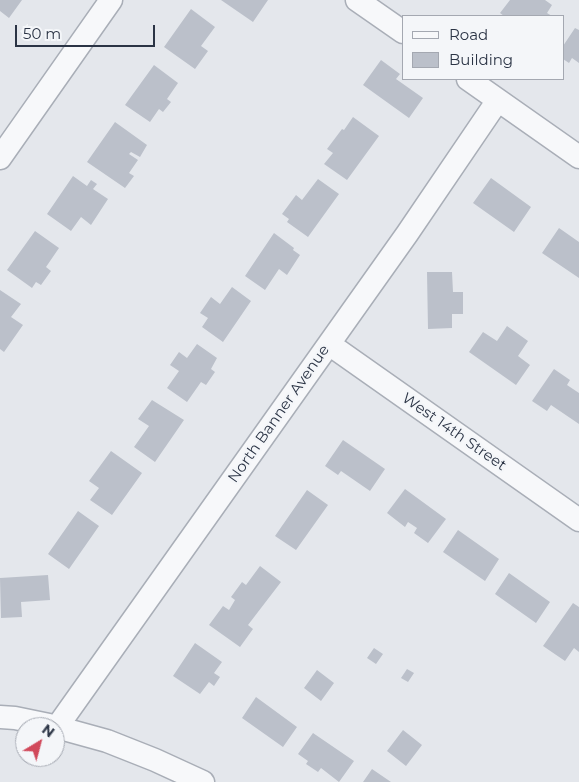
<!DOCTYPE html>
<style>
body{margin:0}
#map{position:relative;width:579px;height:782px;overflow:hidden;background:#e4e7ec;font-family:Montserrat,sans-serif}
canvas{display:block}
.legend{position:absolute;left:402px;top:15px;width:162px;height:65px;box-sizing:border-box;background:#f4f6f9;border:1px solid #a4a8b1;margin:0;padding:6px 9px;list-style:none;font-size:15px;color:#2b3445}
.legend li{display:flex;align-items:center;gap:10px;height:25px}
.legend b{width:25px;border:1px solid #a4a8b1}
.north{position:absolute;left:15px;top:717px;width:50px;height:50px;box-sizing:border-box;background:#f4f6f9;border:1px solid #a4a8b1;border-radius:50%;rotate:37deg;font-size:14px;font-weight:700;line-height:20px;text-align:center;color:#2b3445}
.north::after{content:'';display:block;margin:auto;width:18px;height:22px;background:#d1495b;clip-path:polygon(50% 0,100% 100%,50% 72%,0 100%)}
.scale{position:absolute;left:15px;top:25px;width:140px;height:22px;box-sizing:border-box;border:2px solid #2b3445;border-top:0;padding-left:6px;font-size:15px;line-height:18px;white-space:nowrap;color:#2b3445;-webkit-text-stroke:4px #f4f6f9;paint-order:stroke}
</style>
<div id="map">
<canvas width="579" height="782"></canvas>
<ul class="legend">
<li><b style="height:6px;background:#f7f8fa"></b>Road</li>
<li><b style="height:14px;background:#bbc0ca"></b>Building</li>
</ul>
<div class="north">N</div>
<div class="scale">50 m</div>
</div>
<script>
const ctx = document.querySelector('canvas').getContext('2d');
ctx.lineJoin = 'round';
function fill(path, color) {
  ctx.fillStyle = color;
  ctx.fill(path, 'evenodd');
}
function poly(rows) {
  const path = new Path2D();
  for (const r of rows) {
    path.moveTo(r[0], r[1]);
    for (let i = 2; i < r.length; i += 2) path.lineTo(r[i], r[i + 1]);
  }
  return path;
}
function stroke(path, color, width, dash) {
  ctx.strokeStyle = color;
  ctx.lineWidth = width;
  ctx.lineCap = dash ? 'butt' : 'round';
  ctx.setLineDash(dash || []);
  ctx.stroke(path);
}
function drawText(font, color, halo, rows, align = 'center') {
  ctx.font = font + ' Montserrat,sans-serif';
  ctx.lineWidth = 4.5;
  ctx.setLineDash([]);
  ctx.textBaseline = 'middle';
  ctx.strokeStyle = halo;
  ctx.fillStyle = color;
  for (const [text, x, y, turn = 0] of rows) {
    ctx.save();
    ctx.translate(x, y);
    ctx.rotate((+turn || 0) * Math.PI / 180);
    ctx.textAlign = isNaN(turn) ? turn : align;
    if (halo) ctx.strokeText(text, 0, 0);
    ctx.fillText(text, 0, 0);
    ctx.restore();
  }
}
fill(poly([
 [0,0,22,0,9,18,0,11],
 [221,0,268,0,253,22],
 [510,0,545,0,552,5,547,13,552,16,504,16,500,13],
 [191,9,215,27,201,46,208,51,195,69,164,47],
 [575,28,579,30,579,63,572,58,569,63,563,59,563,46],
 [381,60,400,74,396,79,423,98,409,118,363,85],
 [154,65,178,83,167,99,171,102,163,112,159,109,150,122,125,105],
 [353,117,379,136,347,180,324,164,333,153,327,149,342,129,344,130],
 [115,122,147,145,140,157,131,152,129,154,138,160,129,173,134,176,125,188,87,162],
 [73,176,87,186,91,180,97,184,93,189,108,199,91,225,81,217,71,231,47,214],
 [491,178,531,207,514,232,473,203],
 [318,179,339,194,308,237,287,222,289,219,282,214,296,195,302,200],
 [559,228,579,242,579,278,542,253],
 [35,231,59,248,46,267,51,271,41,285,36,282,32,288,7,270],
 [274,233,294,248,293,250,300,255,287,275,279,269,265,290,245,276],
 [427,272,452,272,453,292,463,292,463,314,452,314,452,328,428,329],
 [232,287,251,301,223,342,202,327,208,318,200,313,211,297,220,304],
 [0,290,21,304,11,317,23,325,4,352,0,349],
 [507,326,528,341,518,356,530,365,516,385,469,352,483,332,497,341],
 [197,344,217,358,211,369,215,372,206,385,201,382,187,402,167,388,179,371,170,365,179,352,187,358],
 [554,369,570,380,567,385,579,393,579,424,551,405,547,411,532,401],
 [152,400,184,420,155,462,134,447,149,426,138,419],
 [343,440,385,469,370,491,341,471,338,475,325,466],
 [111,451,142,473,112,515,90,500,99,488,89,481],
 [405,489,446,519,428,543,414,533,417,528,408,522,405,527,387,513],
 [307,490,328,505,296,550,275,536],
 [78,511,99,526,69,569,48,554],
 [458,530,499,559,485,581,443,552],
 [260,566,281,582,248,625,253,629,240,647,209,625,223,606,229,610,235,600,231,597,242,582,246,585],
 [509,573,550,602,536,623,495,594],
 [48,575,50,600,21,602,22,617,1,618,0,578],
 [573,603,579,607,579,652,574,648,565,661,543,646],
 [195,643,222,662,214,673,220,677,214,686,209,682,200,694,173,676],
 [374,648,383,654,376,664,367,658],
 [407,669,414,673,408,682,401,678],
 [317,670,334,683,321,701,304,688],
 [256,697,297,727,283,747,242,718],
 [403,730,422,745,406,766,387,751],
 [313,733,354,761,339,782,321,768,318,772,306,764,308,761,298,754],
 [372,769,391,782,363,782]
]), '#bbc0ca');
const street = poly([
 [357,0,403,32],
 [468,79,579,157],
 [0,158,111,0],
 [329,344,579,520],
 [0,717,15,718,49,725,107,741,155,760,203,782],
 [57,727,407,234,498,100]
]);
stroke(street, '#a9aeb7', 25);
stroke(street, '#f7f8fa', 22);
drawText('15px', '#2b3445', '#f4f6f9', [
 ["North Banner Avenue",279,414,-55],
 ["West 14th Street",454,432,35]
]);
</script>
